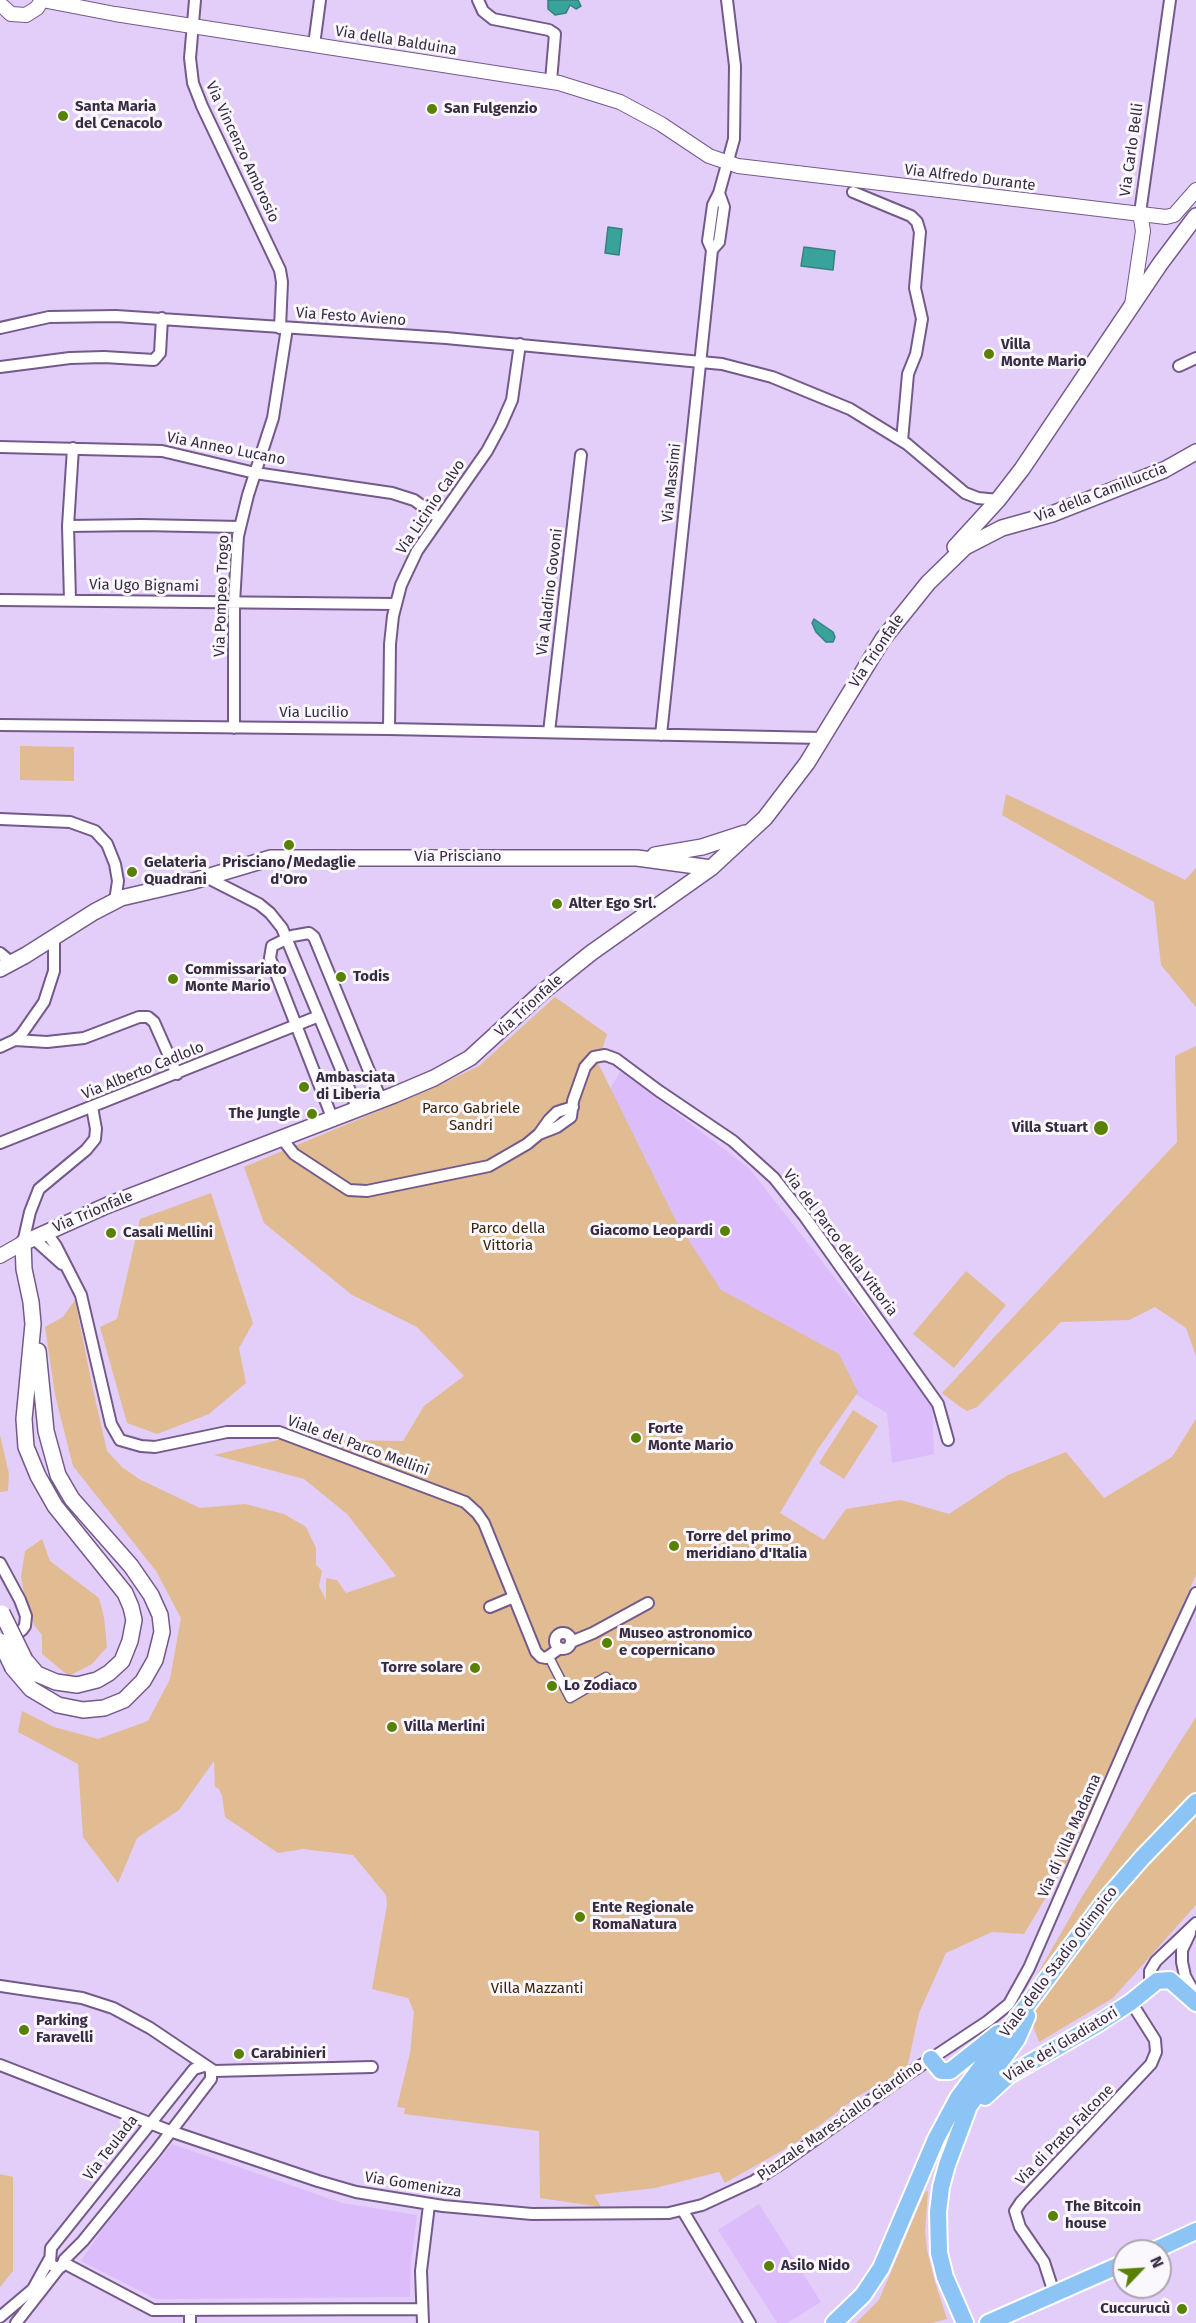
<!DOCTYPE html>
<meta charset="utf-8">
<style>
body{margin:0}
#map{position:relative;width:1196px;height:2323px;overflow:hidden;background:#e3cdf9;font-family:"Fira Sans",sans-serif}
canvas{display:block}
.north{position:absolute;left:1112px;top:2239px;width:60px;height:60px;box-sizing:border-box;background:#faf7fd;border:2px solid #aca5b1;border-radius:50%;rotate:65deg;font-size:16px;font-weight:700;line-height:24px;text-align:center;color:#362b40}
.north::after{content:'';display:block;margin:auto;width:21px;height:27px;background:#598101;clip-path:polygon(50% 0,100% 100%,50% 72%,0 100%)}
</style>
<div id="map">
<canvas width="1196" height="2323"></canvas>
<div class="north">N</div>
</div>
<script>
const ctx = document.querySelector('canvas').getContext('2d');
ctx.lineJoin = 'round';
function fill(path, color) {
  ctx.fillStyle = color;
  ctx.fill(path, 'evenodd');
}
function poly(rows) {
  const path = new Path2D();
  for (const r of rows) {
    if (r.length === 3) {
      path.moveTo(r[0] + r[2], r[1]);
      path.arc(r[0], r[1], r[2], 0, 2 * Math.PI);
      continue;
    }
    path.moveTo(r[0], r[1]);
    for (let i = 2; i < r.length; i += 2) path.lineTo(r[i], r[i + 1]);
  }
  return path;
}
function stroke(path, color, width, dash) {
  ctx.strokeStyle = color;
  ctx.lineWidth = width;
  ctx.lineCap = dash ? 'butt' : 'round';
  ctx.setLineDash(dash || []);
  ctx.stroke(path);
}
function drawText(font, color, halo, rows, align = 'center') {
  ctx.font = font + ' "Fira Sans",sans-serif';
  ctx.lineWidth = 6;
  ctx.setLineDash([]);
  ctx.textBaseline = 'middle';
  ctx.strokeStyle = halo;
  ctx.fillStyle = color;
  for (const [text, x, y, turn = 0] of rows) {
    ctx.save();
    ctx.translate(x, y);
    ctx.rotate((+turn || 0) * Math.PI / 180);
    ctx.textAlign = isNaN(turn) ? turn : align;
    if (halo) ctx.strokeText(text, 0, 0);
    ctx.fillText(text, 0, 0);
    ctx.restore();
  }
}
fill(poly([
 [621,1071,749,1168,932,1402,934,1454,892,1463,887,1413,688,1295,602,1102],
 [172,2144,342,2203,417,2215,411,2262,410,2297,156,2299,81,2261,104,2227],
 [759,2204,821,2302,787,2323,777,2323,718,2230]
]), '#dcbcfa');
fill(poly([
 [20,746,74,747,74,781,20,780],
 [1006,794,1185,880,1196,868,1196,1007,1161,965,1154,902,1002,815],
 [555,997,607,1034,598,1063,676,1221,721,1290,839,1354,858,1392,818,1449,780,1513,824,1540,846,1509,901,1500,949,1514,1008,1475,1066,1452,1104,1498,1172,1457,1196,1419,1196,1575,1067,1862,1024,1934,992,1932,946,1953,919,2013,907,2068,860,2095,797,2142,725,2183,719,2172,655,2188,594,2195,601,2207,540,2198,539,2131,404,2114,405,2108,397,2107,410,2053,414,2012,408,1998,372,1989,387,1905,386,1895,353,1855,303,1849,278,1853,225,1817,222,1796,219,1789,215,1787,214,1761,179,1810,137,1838,118,1883,83,1837,78,1764,18,1732,22,1711,54,1727,98,1739,148,1721,170,1679,181,1618,156,1571,73,1466,55,1395,45,1327,63,1317,75,1300,92,1385,107,1451,122,1467,139,1479,200,1508,245,1504,284,1514,306,1527,316,1548,316,1565,322,1571,319,1586,326,1600,326,1578,337,1580,346,1593,396,1576,347,1514,304,1479,214,1455,282,1439,403,1441,424,1406,464,1376,417,1327,352,1295,264,1223,244,1167,427,1091,479,1066],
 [1196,1046,1196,1356,1186,1328,1155,1307,1129,1320,1061,1322,977,1407,967,1411,959,1406,942,1393,1177,1142,1175,1056],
 [211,1193,253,1323,239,1348,246,1383,209,1414,157,1434,127,1423,100,1327,117,1319,140,1219],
 [966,1271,1006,1305,954,1368,913,1334],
 [853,1410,878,1426,844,1479,819,1463],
 [0,1435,9,1474,8,1491,0,1492],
 [42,1539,50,1561,99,1598,104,1617,107,1647,92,1664,69,1676,42,1654,42,1635,34,1625,25,1599,21,1577,25,1551],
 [1196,1717,1196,1905,1113,1998,1039,2042,1023,1999,1083,1895],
 [0,2174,13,2177,13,2271,0,2287],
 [928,2191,925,2231,927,2250,935,2282,947,2319,932,2323,856,2323,879,2300,925,2192]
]), '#e1bb92');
const water = poly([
 [548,0,578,0,581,6,576,9,570,5,566,13,555,15,548,9,548,0],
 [608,227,622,229,619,255,605,253,608,227],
 [804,247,835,251,833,270,801,266,804,247],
 [814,619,833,632,835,637,833,642,826,642,816,632,812,623,814,619]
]);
fill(water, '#39a39b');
stroke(water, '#387f80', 1.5);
const pedestrian = poly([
 [549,1657,570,1698,606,1677]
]);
const minor = poly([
 [195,0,190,58,193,83,202,106,280,270,282,282,280,328],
 [478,0,483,11,493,19,549,30,555,34,551,81],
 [314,45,320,0],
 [853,192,911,216,917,222,920,232,915,288,922,319,916,354,908,374,902,441],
 [1140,213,1170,0],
 [712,250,719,242,724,207,719,193],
 [0,328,49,317,116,316,446,338,722,364,772,377,850,409,907,444,965,493,978,498,998,500],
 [1179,366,1196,358],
 [0,367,70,358,104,357,154,360,160,353,162,318],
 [0,447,162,451,255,473,392,493,414,500,439,518],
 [68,526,141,525,240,527],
 [0,600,395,604],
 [70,600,68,526,73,448],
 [0,725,389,729,822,738],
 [234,728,234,603,238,536,248,495,273,418,287,328],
 [389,729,390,644,393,616,401,585,417,551,487,451,501,425,512,400,520,344],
 [549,732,581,455],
 [661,735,712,250,708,241,713,205,719,193,734,139,735,66,727,0],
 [0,819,70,822,95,831,107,844,115,864,118,881,115,901],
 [206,877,259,904,270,913,282,928,358,1110],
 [0,953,12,963],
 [15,1040,47,1042,84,1038,139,1017,148,1017,154,1022,177,1074],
 [0,1047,15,1040,21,1035,44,1002,54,971,54,938],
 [333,1120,270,958,272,946,292,936,309,933,314,937,381,1100],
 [539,1134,557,1127,571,1117,573,1101,585,1067,594,1057,605,1055,616,1059,659,1091,733,1141,774,1178,805,1217,938,1404,948,1440],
 [283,1140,294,1154,349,1190,367,1191,489,1166,527,1144,539,1134,549,1120,557,1112,573,1107],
 [0,1143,319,1016],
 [46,1232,56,1246,81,1295,111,1424,120,1440,141,1446,155,1447,227,1432,279,1432,465,1502,477,1513,484,1523,536,1652,541,1657,546,1658,560,1648],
 [33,1238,62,1264],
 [23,1243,30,1212,39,1189,86,1150,95,1139,96,1129,92,1107],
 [0,1563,20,1600,26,1616,25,1626,22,1630,9,1640],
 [490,1607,514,1597],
 [563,1641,8],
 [571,1642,593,1633,648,1603],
 [1190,1933,1182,1950,1182,1962,1185,1976,1196,1996],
 [0,1986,82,1998,113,2008,150,2028,214,2071,372,2067],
 [1150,1986,1150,1971,1156,1961,1196,1923],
 [0,2065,170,2131,318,2181,356,2192,443,2206,532,2214,669,2213,702,2205,754,2181,785,2161,902,2078,988,2021,1009,2004,1029,1968,1142,1709,1196,1593],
 [683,2211,750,2323],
 [64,2260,83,2241,156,2151,211,2079,211,2070],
 [64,2263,153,2310,421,2309],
 [61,2267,57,2268,50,2264,51,2248,194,2069,204,2066],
 [1054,2293,1044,2262,1020,2227,1015,2211,1021,2202,1151,2064,1156,2052,1155,2040,1131,2002],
 [190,2310,190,2323],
 [0,2317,33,2289,49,2260],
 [16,2323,63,2263],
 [423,2323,421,2271,429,2205]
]);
const tertiary = poly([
 [42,0,115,14,559,83,620,102,661,124,709,156,738,166,1166,217,1174,215,1196,190],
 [0,4,11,14,26,15,37,8,42,0],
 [1132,305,1143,231,1140,213],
 [0,1256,23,1243]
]);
const secondary = poly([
 [955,547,998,500,1022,469,1160,264,1196,216],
 [655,855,702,847,745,833],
 [0,969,26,955,94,912,121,898,190,882,271,858,637,858,711,868],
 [25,1660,37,1674,56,1682,77,1685,97,1680,109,1673,122,1661,130,1641,134,1620,131,1607,125,1593,55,1506,38,1476,26,1447,24,1419,33,1324,31,1302,24,1269,23,1243,108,1205,394,1095,434,1078,470,1058,540,994,591,953,711,868,765,818,807,763,883,639,928,583,965,547,1002,528,1052,514,1164,470,1196,452],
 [13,1668,31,1689,58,1705,83,1710,104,1708,124,1700,143,1681,155,1660,162,1632,160,1615,151,1595,131,1566,72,1499,58,1475,46,1431,38,1351]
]);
const primary = poly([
 [931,2059,941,2071,950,2071,998,2033],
 [985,2097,1009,2075,1099,2023,1131,2002,1157,1981,1170,1980,1196,2003],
 [1153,2251,1196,2231],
 [834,2323,863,2295,881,2268,936,2139,958,2098,1107,1898,1142,1858,1196,1802],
 [965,2323,945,2277,939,2253,938,2212,941,2187,947,2165,969,2106,1017,2039,1027,2016],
 [988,2323,1124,2263]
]);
stroke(pedestrian, '#745a8b', 11);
stroke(minor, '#745a8b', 14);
stroke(tertiary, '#745a8b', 16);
stroke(secondary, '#745a8b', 18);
stroke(primary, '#fff', 20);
stroke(pedestrian, '#fff', 8);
stroke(minor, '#fff', 10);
stroke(tertiary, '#fff', 14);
stroke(secondary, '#fff', 15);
stroke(primary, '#8bc4f5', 16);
const secondaryBridge = poly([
 [2,1613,25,1660],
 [0,1641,13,1668]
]);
stroke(secondaryBridge, '#745a8b', 18, []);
stroke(secondaryBridge, '#fff', 15);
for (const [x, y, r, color] of [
 [432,109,6,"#598101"],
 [63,116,6,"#598101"],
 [989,354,6,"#598101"],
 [289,845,6,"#598101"],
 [132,872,6,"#598101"],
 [557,904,6,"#598101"],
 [341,977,6,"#598101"],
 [173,979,6,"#598101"],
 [304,1087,6,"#598101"],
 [312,1114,6,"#598101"],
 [1101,1128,8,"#598101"],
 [725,1231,6,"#598101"],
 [111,1233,6,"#598101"],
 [636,1438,6,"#598101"],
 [674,1546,6,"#598101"],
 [607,1643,6,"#598101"],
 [475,1668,6,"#598101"],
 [552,1686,6,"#598101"],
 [392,1727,6,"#598101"],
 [580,1917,6,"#598101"],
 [24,2030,6,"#598101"],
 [239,2054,6,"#598101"],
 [1053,2216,6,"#598101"],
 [769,2266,6,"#598101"],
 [1182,2309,6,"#598101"]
]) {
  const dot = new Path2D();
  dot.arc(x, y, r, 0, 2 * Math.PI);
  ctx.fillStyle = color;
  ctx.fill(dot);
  stroke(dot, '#faf7fd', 2);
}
drawText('15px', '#362b40', '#faf7fd', [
 ["Via della Balduina",396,41,9],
 ["Via Carlo Belli",1132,150,-82],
 ["Via Vincenzo Ambrosio",242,152,65],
 ["Via Alfredo Durante",970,178,7],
 ["Via Festo Avieno",351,317,4],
 ["Via Anneo Lucano",226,449,11],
 ["Via Massimi",672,483,-84],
 ["Via della Camilluccia",1101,493,-21],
 ["Via Licinio Calvo",431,507,-56],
 ["Via Ugo Bignami",144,586,1],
 ["Via Aladino Govoni",550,592,-83],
 ["Via Pompeo Trogo",222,596,-88],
 ["Via Trionfale",877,651,-56],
 ["Via Lucilio",314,713],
 ["Via Prisciano",458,857],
 ["Via Trionfale",529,1006,-42],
 ["Via Alberto Cadlolo",143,1071,-22],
 ["Via Trionfale",93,1212,-23],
 ["Via del Parco della Vittoria",840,1243,53],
 ["Viale del Parco Mellini",358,1446,20],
 ["Via di Villa Madama",1070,1836,-66],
 ["Viale dello Stadio Olimpico",1059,1962,-53],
 ["Viale dei Gladiatori",1061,2045,-31],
 ["Piazzale Maresciallo Giardino",840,2121,-35],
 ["Via di Prato Falcone",1065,2135,-46],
 ["Via Teulada",111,2148,-52],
 ["Via Gomenizza",413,2185,9]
]);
drawText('bold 15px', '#362b40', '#faf7fd', [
 ["Santa Maria",75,107],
 ["del Cenacolo",75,124],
 ["San Fulgenzio",444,109],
 ["Villa",1001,345],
 ["Monte Mario",1001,362],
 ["Gelateria",144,863],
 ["Quadrani",144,880],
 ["Prisciano/Medaglie",289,863,"center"],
 ["d'Oro",289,880,"center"],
 ["Alter Ego Srl.",569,904],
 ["Commissariato",185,970],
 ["Monte Mario",185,987],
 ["Todis",353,977],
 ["Ambasciata",316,1078],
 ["di Liberia",316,1095],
 ["The Jungle",300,1114,"right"],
 ["Villa Stuart",1088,1128,"right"],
 ["Giacomo Leopardi",713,1231,"right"],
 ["Casali Mellini",123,1233],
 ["Forte",648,1429],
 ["Monte Mario",648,1446],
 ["Torre del primo",686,1537],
 ["meridiano d'Italia",686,1554],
 ["Museo astronomico",619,1634],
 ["e copernicano",619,1651],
 ["Torre solare",463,1668,"right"],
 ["Lo Zodiaco",564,1686],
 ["Villa Merlini",404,1727],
 ["Ente Regionale",592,1908],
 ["RomaNatura",592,1925],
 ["Parking",36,2021],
 ["Faravelli",36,2038],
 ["Carabinieri",251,2054],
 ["The Bitcoin",1065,2207],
 ["house",1065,2224],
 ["Asilo Nido",781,2266],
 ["Cuccurucù",1170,2309,"right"]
], 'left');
drawText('15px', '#3a250b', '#faf7fd', [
 ["Parco Gabriele",471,1109],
 ["Sandri",471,1126],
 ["Parco della",508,1229],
 ["Vittoria",508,1246],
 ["Villa Mazzanti",537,1989]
]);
</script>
